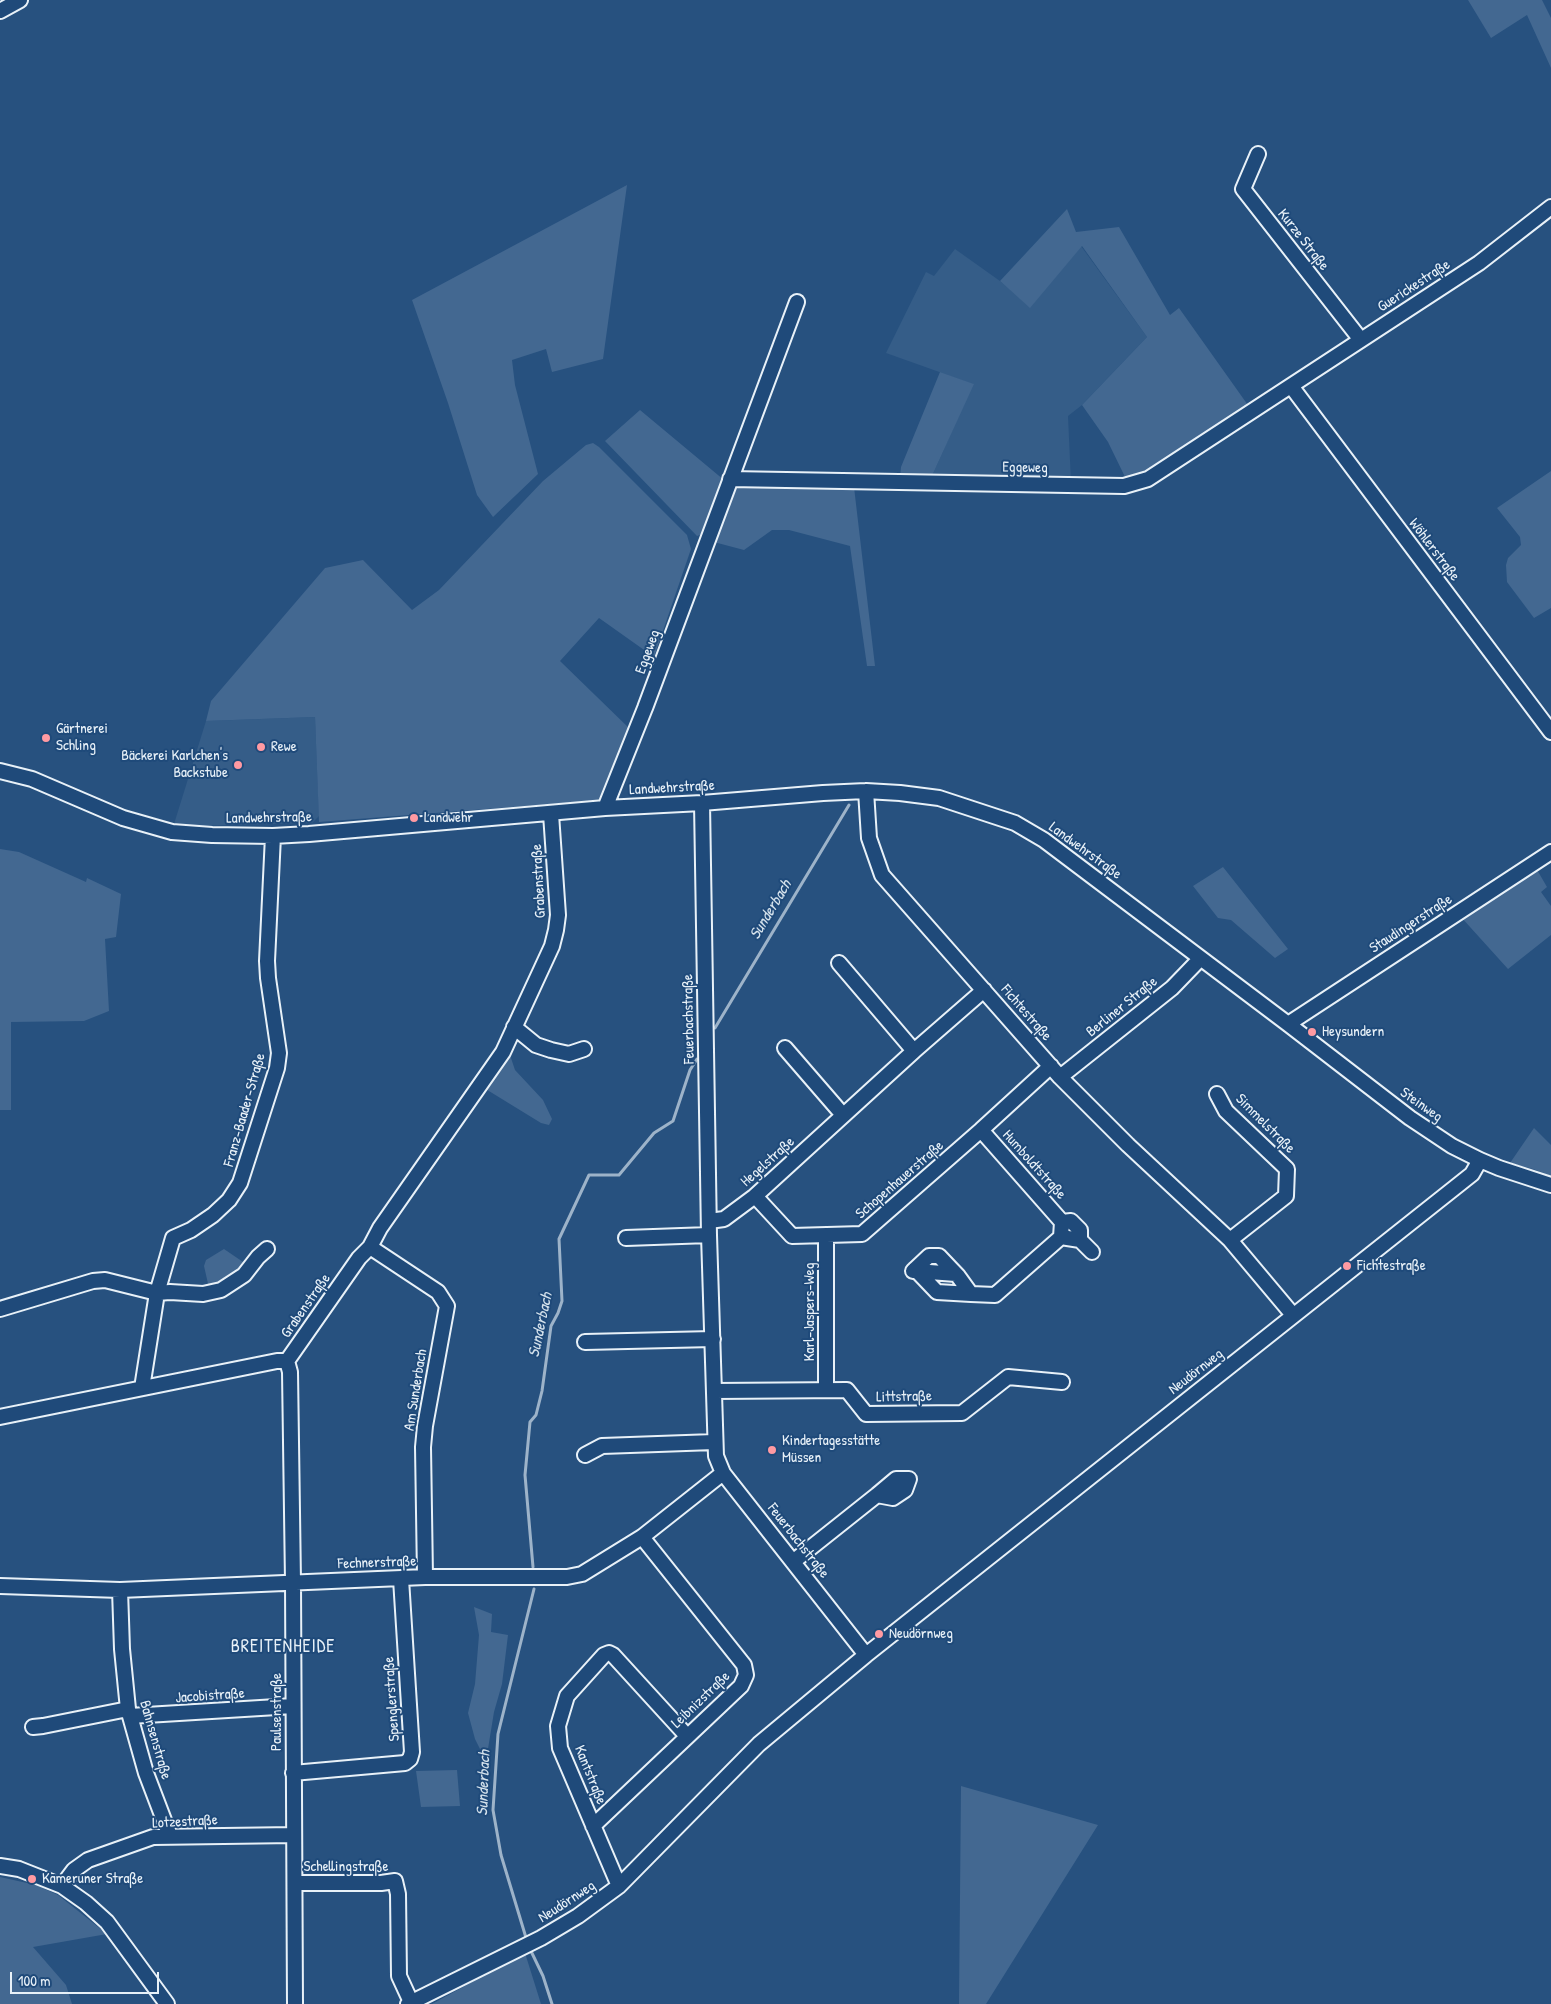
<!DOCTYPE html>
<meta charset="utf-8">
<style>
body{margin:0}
#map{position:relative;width:1551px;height:2004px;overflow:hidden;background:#27517f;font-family:"Patrick Hand",sans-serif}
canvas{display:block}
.scale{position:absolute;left:10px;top:1972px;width:149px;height:22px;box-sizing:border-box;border:2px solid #e8f1f8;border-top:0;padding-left:6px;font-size:15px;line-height:18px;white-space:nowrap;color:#e8f1f8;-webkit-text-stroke:4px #1f4a7a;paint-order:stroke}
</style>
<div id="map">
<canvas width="1551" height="2004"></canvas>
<div class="scale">100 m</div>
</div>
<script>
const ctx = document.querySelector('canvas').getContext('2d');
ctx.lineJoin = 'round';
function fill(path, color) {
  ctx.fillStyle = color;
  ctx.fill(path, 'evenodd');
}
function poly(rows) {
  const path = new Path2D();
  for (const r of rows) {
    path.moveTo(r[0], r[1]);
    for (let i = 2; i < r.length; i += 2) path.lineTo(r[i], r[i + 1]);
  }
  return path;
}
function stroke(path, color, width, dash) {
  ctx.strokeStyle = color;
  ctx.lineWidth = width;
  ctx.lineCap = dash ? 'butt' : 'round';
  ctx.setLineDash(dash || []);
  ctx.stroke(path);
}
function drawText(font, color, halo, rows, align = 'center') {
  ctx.font = font + ' "Patrick Hand",sans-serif';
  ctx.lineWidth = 4;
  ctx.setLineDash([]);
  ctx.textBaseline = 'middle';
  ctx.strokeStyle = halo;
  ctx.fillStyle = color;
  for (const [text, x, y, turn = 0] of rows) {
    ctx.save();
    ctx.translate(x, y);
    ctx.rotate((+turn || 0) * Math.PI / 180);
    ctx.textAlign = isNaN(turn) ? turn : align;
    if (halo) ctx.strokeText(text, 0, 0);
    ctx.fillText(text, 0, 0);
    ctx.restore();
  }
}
fill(poly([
 [1081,246,1147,337,1082,405,1068,416,1071,482,931,478,973,384,886,353,926,272,934,276,955,249,1000,281,1030,307],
 [315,717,319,816,312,823,190,826,174,824,206,721]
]), '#355d88');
fill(poly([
 [1468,0,1542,0,1551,18,1551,68,1527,15,1491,38],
 [627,185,603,359,552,372,546,349,512,360,515,385,538,474,493,517,477,495,448,403,412,300],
 [1067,209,1076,232,1119,227,1170,315,1179,308,1250,408,1142,474,1127,481,1108,442,1082,405,1147,337,1082,246,1030,308,1000,281],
 [940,372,974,384,931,478,900,478,901,467],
 [640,410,724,480,703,534,697,536,605,441],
 [593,443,599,447,687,535,691,549,654,657,599,618,560,661,631,730,602,800,319,822,315,717,206,721,211,701,325,568,363,560,412,610,439,590,543,481,586,445],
 [1551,471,1551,608,1534,618,1507,582,1506,565,1508,558,1521,545,1520,537,1497,508],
 [752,485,854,487,875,666,867,666,850,546,789,530,772,530,744,550,710,541,730,494,739,487],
 [0,849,19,852,86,882,87,878,121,894,116,937,105,939,109,1011,84,1021,11,1022,11,1110,0,1110],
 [1223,867,1288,949,1275,958,1231,920,1218,918,1193,886],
 [1536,868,1547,887,1541,892,1551,906,1551,935,1508,969,1461,917],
 [510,1055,515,1070,543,1100,552,1119,549,1125,541,1123,484,1088,502,1059],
 [1534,1128,1551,1145,1551,1176,1533,1169,1510,1163],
 [224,1249,246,1264,237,1276,209,1288,204,1266,206,1260],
 [474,1607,492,1614,491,1632,508,1635,502,1684,494,1712,486,1761,475,1739,468,1713,475,1684,479,1635],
 [457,1770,460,1806,421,1807,416,1771],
 [961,1786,1098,1825,986,2004,959,2004],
 [0,1877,36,1885,58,1895,107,1934,33,1947,66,1985,72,2004,0,2004],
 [525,1953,541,2004,432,2004]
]), '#436891');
stroke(poly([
 [715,1028,849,805],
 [533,1567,525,1475,530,1422,536,1415,542,1391,551,1326,558,1313,562,1301,559,1239,589,1175,619,1175,654,1133,673,1121,690,1070,697,1059],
 [527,1941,501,1855,493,1810,498,1734,534,1589],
 [529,1947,543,1976,552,2004]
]), '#9db3c9', 3);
const minor = poly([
 [0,11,20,0],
 [1258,154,1243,189,1361,340],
 [1291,386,1551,732],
 [730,479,1124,486,1148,479,1479,263,1551,207],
 [0,771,32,779,123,818,172,832,212,835,273,836,309,834,605,808,702,803,823,793,866,791,900,793,939,798,1015,823,1044,840,1288,1024,1410,1118,1452,1146,1480,1160,1499,1168,1551,1185],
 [866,791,869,838,882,875,1060,1077,1128,1145,1230,1240,1293,1315],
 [702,803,709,1235,716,1456,723,1473,866,1655],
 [605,808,645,708,797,302],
 [839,963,914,1051],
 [1288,1024,1551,852],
 [514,1027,536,1045,551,1050,569,1054,584,1049],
 [785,1048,843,1115],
 [1060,1077,1172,988,1200,959],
 [1217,1094,1226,1111,1287,1169,1286,1196,1230,1240],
 [981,1130,1062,1222,1061,1237,1080,1240,1092,1252],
 [755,1196,792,1236,862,1234,981,1130,1051,1066],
 [709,1221,724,1219,755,1196,914,1051,984,990],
 [1062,1222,1071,1221,1080,1230,1080,1240],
 [626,1238,709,1235],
 [370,1247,438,1292,447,1306,425,1426,423,1447,425,1577],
 [915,1269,937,1292,971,1294],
 [913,1271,929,1256,939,1256,958,1276,971,1294,995,1295,1061,1237],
 [916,1271,956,1274],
 [0,1309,93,1281,105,1280,157,1293,170,1292,203,1294,221,1290,244,1275,258,1257,267,1249],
 [585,1342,713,1339],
 [287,1361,290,1372,293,1582,295,2004],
 [287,1361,359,1258,370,1247,380,1228,503,1052,552,946,556,930,558,915,551,814],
 [142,1388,157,1293,173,1238,191,1230,213,1215,229,1200,240,1183,277,1068,279,1053,268,978,267,961,273,836],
 [826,1390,826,1235],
 [714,1391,847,1390,866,1414,962,1413,1008,1377,1062,1382],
 [0,1417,277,1361,287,1361],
 [585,1455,602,1446,714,1442],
 [794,1561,877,1495,896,1479,909,1479,905,1490,893,1498,877,1495],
 [0,1586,120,1590,425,1577,567,1577,582,1574,642,1537,723,1473],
 [120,1590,122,1649,128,1709,146,1773,170,1836],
 [130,1716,293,1706],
 [33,1727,43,1726,128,1709],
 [293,1773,405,1763,410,1759,412,1752,401,1579],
 [593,1826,741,1686,746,1675,744,1665,642,1537],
 [0,1866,19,1869,62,1886,86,1903,107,1922,167,2004],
 [295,1883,381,1883,395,1881,398,1894,399,1976,411,2002],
 [62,1886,74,1870,88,1860,153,1837,294,1835],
 [619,1886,560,1748,558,1726,567,1696,604,1655,609,1653,613,1655,687,1736],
 [408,2004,541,1938,578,1916,619,1886,759,1744,866,1655,1472,1174,1480,1160]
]);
stroke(minor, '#e8f1f8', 18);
stroke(minor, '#1f4a7a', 14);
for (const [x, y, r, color] of [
 [46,738,5,"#ff9aa2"],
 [261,747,5,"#ff9aa2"],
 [238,765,5,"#ff9aa2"],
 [414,818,5,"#ff9aa2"],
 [1312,1032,5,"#ff9aa2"],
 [1347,1266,5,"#ff9aa2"],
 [772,1450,5,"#ff9aa2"],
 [879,1634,5,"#ff9aa2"],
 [32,1879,5,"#ff9aa2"]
]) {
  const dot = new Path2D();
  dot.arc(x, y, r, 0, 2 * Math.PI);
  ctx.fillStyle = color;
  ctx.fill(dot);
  stroke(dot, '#1f4a7a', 2);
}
drawText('15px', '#e8f1f8', '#1f4a7a', [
 ["Kurze Straße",1303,240,52],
 ["Guerickestraße",1414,286,-33],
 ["Eggeweg",1025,468,1],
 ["Wöhlerstraße",1434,550,53],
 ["Eggeweg",648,652,-70],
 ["Landwehrstraße",672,788,-3],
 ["Landwehrstraße",269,818,-1],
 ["Landwehrstraße",1085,851,36],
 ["Grabenstraße",539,881,-93],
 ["Staudingerstraße",1411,924,-33],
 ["Berliner Straße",1122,1007,-39],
 ["Fichtestraße",1026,1013,49],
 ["Feuerbachstraße",689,1019,-91],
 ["Steinweg",1421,1105,35],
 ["Franz-Baader-Straße",245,1110,-74],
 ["Simmelstraße",1265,1124,45],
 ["Hegelstraße",768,1162,-42],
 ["Humboldtstraße",1034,1165,48],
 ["Schopenhauerstraße",900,1180,-41],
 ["Grabenstraße",306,1306,-55],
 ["Karl-Jaspers-Weg",810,1312,-90],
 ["Neudörnweg",1196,1372,-38],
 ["Am Sunderbach",416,1390,-81],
 ["Littstraße",904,1397,-1],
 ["Feuerbachstraße",798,1541,52],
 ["Fechnerstraße",377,1563,-2],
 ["Jacobistraße",210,1696,-4],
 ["Spenglerstraße",392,1699,-94],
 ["Leibnizstraße",701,1700,-44],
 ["Paulsenstraße",277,1712,-90],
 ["Bahnsenstraße",155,1740,74],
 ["Kantstraße",590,1775,68],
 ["Lotzestraße",185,1822,-3],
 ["Schellingstraße",346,1867],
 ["Neudörnweg",567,1902,-33]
]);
drawText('15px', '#e8f1f8', '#1f4a7a', [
 ["Gärtnerei",56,729],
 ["Schling",56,746],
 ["Rewe",271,747],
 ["Bäckerei Karlchen's",228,756,"right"],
 ["Backstube",228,773,"right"],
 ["Landwehr",424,818],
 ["Heysundern",1322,1032],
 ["Fichtestraße",1357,1266],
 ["Kindertagesstätte",782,1441],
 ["Müssen",782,1458],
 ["Neudörnweg",889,1634],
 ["Kameruner Straße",42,1879]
], 'left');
drawText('italic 16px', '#d5e2ec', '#1f4a7a', [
 ["Sunderbach",771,910,-59],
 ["Sunderbach",541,1325,-78],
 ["Sunderbach",484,1783,-88]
]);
ctx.letterSpacing = '1px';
drawText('18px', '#e8f1f8', '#1f4a7a', [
 ["BREITENHEIDE",283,1647]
]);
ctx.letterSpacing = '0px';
</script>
